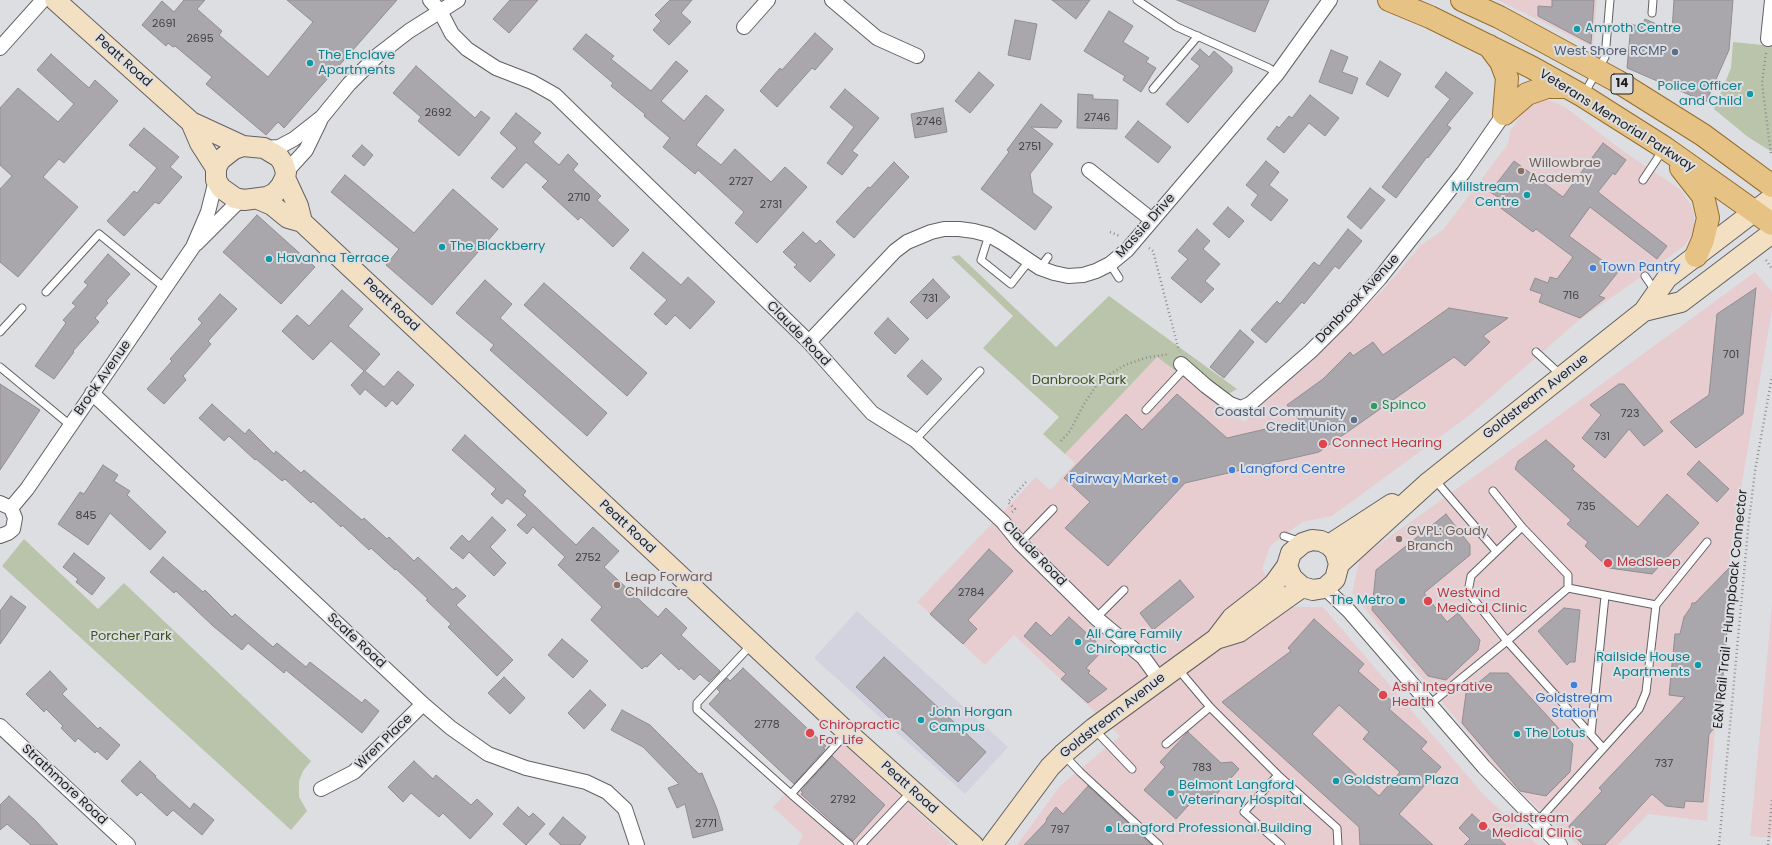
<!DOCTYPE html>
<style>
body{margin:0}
canvas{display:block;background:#dddee2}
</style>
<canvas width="1772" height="845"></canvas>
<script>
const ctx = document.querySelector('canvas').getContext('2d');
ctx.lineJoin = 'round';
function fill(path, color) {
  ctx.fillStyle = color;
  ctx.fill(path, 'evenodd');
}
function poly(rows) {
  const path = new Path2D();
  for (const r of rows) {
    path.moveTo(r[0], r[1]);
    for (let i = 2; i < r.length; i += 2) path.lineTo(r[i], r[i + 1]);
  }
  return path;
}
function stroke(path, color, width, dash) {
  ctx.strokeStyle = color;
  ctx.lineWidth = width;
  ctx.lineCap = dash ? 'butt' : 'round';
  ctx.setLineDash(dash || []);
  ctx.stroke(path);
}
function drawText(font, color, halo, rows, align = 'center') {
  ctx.font = font + ' Poppins,sans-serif';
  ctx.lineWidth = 4;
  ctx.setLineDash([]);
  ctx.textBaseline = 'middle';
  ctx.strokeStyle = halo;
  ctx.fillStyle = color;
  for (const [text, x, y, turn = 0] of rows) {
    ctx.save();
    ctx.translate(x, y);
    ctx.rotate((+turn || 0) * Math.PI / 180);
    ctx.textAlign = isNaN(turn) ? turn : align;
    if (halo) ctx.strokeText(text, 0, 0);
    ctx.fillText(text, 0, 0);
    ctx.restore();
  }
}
fill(poly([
 [1498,0,1597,0,1593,47],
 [1547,100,1557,103,1565,107,1623,151,1680,189,1691,205,1694,214,1694,226,1691,236,1685,245,1668,258,1578,321,1470,415,1332,516,1302,522,1270,546,1262,569,1286,607,1323,607,1484,795,1538,845,1017,845,1060,786,1120,736,1014,635,985,665,917,602,1036,477,1050,490,1075,463,1065,454,1157,357,1244,422,1383,290,1421,245,1443,230,1508,144,1510,131,1528,106,1538,102],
 [1755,272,1772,292,1772,310,1732,540,1707,821,1648,814,1618,845,1578,845,1504,777,1352,593,1360,558,1539,430],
 [1772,605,1772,838,1750,836],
 [837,737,949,841,950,845,798,845,803,835,773,807]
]), '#e7cdd0');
fill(poly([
 [857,611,1008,747,965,794,814,658]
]), '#d3d3df');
fill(poly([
 [1733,42,1772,46,1772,152,1748,137,1714,109,1731,68],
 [959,255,1056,347,1109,296,1237,389,1216,401,1157,357,1065,454,1043,434,1059,417,983,348,1013,316,951,257],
 [24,539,98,609,124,583,311,761,303,771,299,781,299,797,307,811,291,830,2,566]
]), '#b9c4aa');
const building = poly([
 [184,0,205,0,197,9,222,31,219,35,268,77,313,22,287,0,397,0,284,128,278,122,266,135,206,84,212,77,175,46,173,47,168,43,166,46,142,25,162,1,174,12,184,0],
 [510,0,538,0,509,33,493,19,510,0],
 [670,0,692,0,681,13,691,22,669,45,653,30,661,21,655,15,670,0],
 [1052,0,1090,0,1076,19,1052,0],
 [1177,0,1269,0,1255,32,1177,0],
 [1552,0,1594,0,1591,44,1538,16,1538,6,1552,7,1552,0],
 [1674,0,1733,0,1729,50,1706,102,1627,68,1631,24,1641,27,1645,19,1672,31,1674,0],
 [1109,11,1133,26,1123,42,1149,58,1146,62,1156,68,1141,92,1123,80,1125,76,1084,51,1109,11],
 [1015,20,1037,24,1030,60,1008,55,1015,20],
 [815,33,833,49,815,70,812,68,777,107,760,91,780,68,782,70,815,33],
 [586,34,614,56,611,59,651,91,676,61,688,71,661,101,684,121,706,95,724,110,696,145,721,165,735,149,771,182,785,167,807,187,757,243,735,223,744,212,698,170,695,174,663,147,670,138,644,116,645,114,611,86,613,83,573,49,586,34],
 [1200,49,1209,57,1214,51,1232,67,1232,72,1188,123,1166,104,1200,66,1191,59,1200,49],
 [1331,50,1348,57,1342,72,1358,78,1352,94,1319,82,1331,50],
 [51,54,89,88,95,80,118,101,64,163,59,159,43,177,78,207,18,277,0,262,0,189,12,176,0,165,0,108,18,88,58,122,74,104,37,70,51,54],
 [1380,61,1401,74,1388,97,1366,84,1380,61],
 [416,66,475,118,481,111,490,118,459,156,418,121,421,117,393,93,416,66],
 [979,72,994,85,970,113,955,101,979,72],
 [1446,72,1473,93,1447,125,1451,128,1428,158,1427,157,1396,198,1382,187,1450,99,1435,87,1446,72],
 [845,89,879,118,852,151,858,155,842,175,827,163,854,127,830,107,845,89],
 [1078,94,1093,95,1093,99,1118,100,1117,129,1077,128,1078,94],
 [1310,95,1339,118,1325,136,1309,123,1284,153,1267,139,1277,126,1279,128,1289,116,1292,118,1310,95],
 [1041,104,1062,121,1057,128,1031,127,1053,144,1030,174,1033,193,1052,207,1035,230,981,189,1009,152,1007,150,1041,104],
 [943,108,947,132,915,138,911,114,943,108],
 [516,113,541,133,533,142,559,165,568,154,578,164,573,170,601,196,597,200,629,230,613,247,581,217,578,220,542,187,548,181,526,162,503,188,491,178,517,148,500,133,516,113],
 [1138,121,1171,147,1158,163,1125,137,1138,121],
 [144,128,179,157,170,167,182,177,159,204,155,202,124,236,107,221,134,191,137,193,157,168,129,145,144,128],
 [1603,143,1626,160,1615,175,1613,173,1598,192,1667,246,1657,259,1590,207,1569,236,1618,272,1599,296,1605,298,1580,318,1539,302,1542,294,1530,290,1535,278,1548,283,1550,277,1557,279,1573,257,1536,229,1533,232,1494,203,1498,197,1490,192,1514,161,1563,197,1603,143],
 [362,145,373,155,364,166,352,156,362,145],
 [1266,161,1279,172,1269,185,1288,200,1271,221,1251,205,1258,195,1246,185,1266,161],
 [894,162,909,177,854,238,836,222,868,187,870,188,894,162],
 [345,175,414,233,453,189,498,229,432,305,386,265,399,249,331,192,345,175],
 [1370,188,1385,200,1361,229,1347,217,1370,188],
 [1228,207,1244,221,1229,238,1213,224,1228,207],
 [257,215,315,267,281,304,223,252,257,215],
 [1197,229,1210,241,1203,249,1220,264,1205,281,1214,289,1201,303,1171,278,1188,259,1178,251,1197,229],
 [1348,229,1362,241,1339,269,1335,266,1304,304,1302,302,1266,343,1251,330,1277,301,1280,304,1314,262,1319,266,1348,229],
 [803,232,816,244,820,240,835,255,810,282,794,267,797,265,783,252,803,232],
 [643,252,681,285,688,277,715,302,690,329,675,315,666,325,654,314,667,300,630,268,643,252],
 [108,254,130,274,106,301,108,303,95,318,99,322,73,351,74,352,54,379,35,366,66,323,63,320,76,306,72,303,88,285,84,282,108,254],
 [933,279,950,297,927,319,910,302,933,279],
 [485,280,512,304,500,318,607,413,587,436,490,350,494,345,456,313,485,280],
 [544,283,647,373,627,396,524,305,544,283],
 [1756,288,1743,414,1696,448,1670,422,1709,395,1717,314,1756,288],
 [342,290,363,309,348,326,380,354,365,371,384,387,398,371,414,385,397,405,392,400,386,407,365,389,360,395,351,385,364,371,331,341,313,360,282,331,297,315,309,326,342,290],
 [220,294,237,309,208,341,211,344,183,376,186,380,164,404,147,389,172,361,170,359,202,323,198,319,220,294],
 [1449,308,1508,318,1483,336,1490,342,1465,366,1454,357,1319,452,1185,483,1108,566,1065,528,1090,502,1064,478,1126,414,1142,430,1177,394,1227,438,1300,421,1287,405,1323,379,1350,352,1353,356,1373,342,1383,355,1449,308],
 [888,318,909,339,895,354,874,333,888,318],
 [1240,330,1254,342,1224,378,1210,367,1240,330],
 [922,360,942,379,927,395,907,376,922,360],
 [0,384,40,410,0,470,0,384],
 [1619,384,1624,384,1663,431,1644,446,1629,429,1605,458,1582,438,1601,415,1590,405,1619,384],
 [212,404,245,434,249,429,274,454,276,451,301,473,304,470,362,520,364,518,387,539,389,537,414,561,418,557,453,590,456,587,466,596,456,605,513,660,497,676,448,627,451,624,426,600,428,599,396,569,395,570,371,548,369,550,342,525,341,527,313,501,311,503,285,479,282,481,256,459,255,460,229,436,224,441,199,418,212,404],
 [465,435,526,491,523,495,576,545,593,527,619,551,604,567,658,617,666,608,687,628,681,635,720,671,709,682,700,674,694,680,681,668,679,670,661,653,647,667,645,666,642,669,591,620,602,607,558,565,565,557,533,527,527,534,517,525,527,515,507,498,502,504,491,494,496,489,452,450,465,435],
 [1546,440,1575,466,1572,469,1638,527,1667,494,1699,523,1652,574,1609,568,1585,546,1588,542,1567,524,1571,520,1515,469,1518,461,1546,440],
 [1699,461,1729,489,1717,502,1687,474,1699,461],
 [103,465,118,475,114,481,130,491,127,495,166,532,150,550,110,513,88,545,58,524,80,492,84,494,103,465],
 [1446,514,1470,545,1470,555,1424,593,1447,622,1458,613,1480,640,1478,650,1446,680,1428,676,1372,610,1376,570,1446,514],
 [492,517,506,530,490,547,506,563,494,576,469,552,463,559,450,548,462,535,469,542,492,517],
 [989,549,1013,571,968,620,977,629,963,644,930,614,989,549],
 [74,553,105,578,92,595,76,582,78,579,63,567,74,553],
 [163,557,203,592,205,590,232,617,235,614,273,647,277,643,306,667,310,662,362,703,365,699,379,711,362,733,286,670,284,673,248,643,242,650,213,626,176,591,174,593,150,572,163,557],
 [1733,564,1720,710,1717,710,1715,727,1709,734,1703,802,1685,801,1684,808,1666,806,1652,794,1605,845,1583,845,1570,831,1569,826,1602,791,1599,788,1685,697,1669,695,1675,634,1680,634,1684,617,1691,607,1692,603,1695,603,1733,564],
 [1180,580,1194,597,1153,630,1140,613,1180,580],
 [11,596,26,607,0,644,0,611,11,596],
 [1564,608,1580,610,1575,662,1570,662,1567,665,1538,631,1564,608],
 [1069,617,1104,649,1086,668,1090,671,1088,673,1107,689,1088,703,1061,679,1066,674,1024,636,1036,622,1051,636,1069,617],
 [1314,619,1364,664,1358,671,1394,703,1389,709,1427,742,1421,749,1441,767,1399,814,1433,845,1360,845,1359,827,1222,702,1291,651,1288,648,1314,619],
 [1339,705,1369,732,1363,739,1400,772,1379,796,1312,734,1339,705],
 [562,639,588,661,573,678,548,655,562,639],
 [884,657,986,752,958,782,856,687,884,657],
 [743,668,826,746,823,748,825,749,794,784,709,704,720,692,717,689,727,678,730,681,743,668],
 [50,671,67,689,62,694,98,729,100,727,120,745,107,760,97,751,95,753,78,738,75,742,61,728,63,726,46,709,44,712,26,694,50,671],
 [1490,673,1508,673,1573,744,1570,772,1546,796,1520,791,1462,723,1466,693,1490,673],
 [504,677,525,698,510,714,488,693,504,677],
 [590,690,606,705,584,729,568,713,590,690],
 [622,710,650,725,699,774,702,773,717,809,723,830,693,838,685,804,677,808,668,788,679,784,643,747,611,730,622,710],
 [1188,732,1221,763,1232,762,1239,769,1207,805,1197,796,1176,819,1144,790,1165,767,1160,762,1188,732],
 [832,756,885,805,853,841,801,794,803,793,801,791,832,756],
 [140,761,156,776,155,777,190,809,194,803,214,820,202,835,173,810,167,816,141,792,137,796,121,781,140,761],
 [414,761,433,779,436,775,471,805,477,799,493,814,470,839,443,813,439,817,411,793,403,802,388,787,414,761],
 [1088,786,1152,845,1024,845,1046,822,1047,818,1056,807,1063,814,1088,786],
 [9,796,35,820,58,845,31,845,7,824,0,830,0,805,9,796],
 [518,807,529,817,533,813,545,824,526,845,503,824,518,807],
 [1472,814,1506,845,1464,845,1470,839,1459,828,1472,814],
 [563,817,586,837,580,845,561,845,549,834,563,817]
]);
fill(building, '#aaa7ac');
stroke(building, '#918e92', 1);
const lane = poly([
 [1137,0,1177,27,1269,68,1277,74],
 [1652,13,1653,0],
 [1153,89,1198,36],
 [1584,94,1605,57,1610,0],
 [1643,180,1663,150],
 [989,235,981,260,1011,284,1029,261],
 [1110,264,1119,278],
 [1040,268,1048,257],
 [1645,276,1656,292],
 [46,292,99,234,165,288],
 [0,332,22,308],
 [1536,352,1561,375],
 [0,367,70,425],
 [1146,410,1185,368],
 [915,440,980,371],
 [1435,480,1496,551],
 [1493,491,1522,527],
 [1284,536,1301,542],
 [1020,543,1053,509],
 [1656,605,1707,542],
 [1096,618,1124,590],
 [751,645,697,703,697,710,791,794,846,734],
 [1178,669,1210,707,1278,775,1337,828,1338,845],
 [1430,704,1507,641,1568,588,1568,575,1522,527,1471,576,1468,592,1507,641,1603,748],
 [1095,730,1132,769],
 [1591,734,1605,596],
 [1166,744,1210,707],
 [1063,754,1080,772,1159,845],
 [1278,775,1244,812,1281,845],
 [791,794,850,845],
 [1537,822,1639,709,1646,692,1656,605,1568,588],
 [861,845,912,791]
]);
const street = poly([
 [430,0,440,11,452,34,467,49,496,68,532,82,555,95,809,342,872,413,915,440,1003,522,1020,543,1096,618,1143,657,1159,679],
 [832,0,877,38,917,56],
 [744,27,768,0],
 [1768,39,1772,0],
 [0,48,43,0],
 [264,148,279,147,294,139,322,117,349,84,378,55,409,31,458,0],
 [1089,170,1152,220],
 [286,172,306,150,320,121],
 [196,244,235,205,244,200],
 [809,342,895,251,907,242,931,232,944,229,959,229,974,231,989,235,1003,243,1040,268,1054,273,1068,276,1083,275,1096,271,1110,264,1127,250,1277,74,1330,0],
 [1181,364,1206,386,1230,404,1241,408,1250,404,1311,351,1346,316,1380,278,1463,173,1504,114],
 [92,393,423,704,451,728,488,754,526,768,586,782,607,792,625,809,637,845],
 [0,503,11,508,15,518,13,529,8,533,0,536],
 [11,508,27,489,193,247,208,212,216,180],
 [1325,588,1349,611,1484,767,1560,845],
 [0,726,128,845],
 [321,789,354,772,423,704]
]);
const secondary = poly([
 [55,0,191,122,243,146],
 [191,122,200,143,216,168],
 [243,146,264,148,279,157,283,163,286,172,285,178,281,186,275,193,267,197,244,200,235,198,221,188,216,180,216,168,220,160,234,149,243,146],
 [285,178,298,206,302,222],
 [258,199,272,205,288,218,302,222,848,733,973,845],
 [1644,311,1681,302,1772,233],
 [1312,540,1321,541,1329,545,1335,551,1339,564,1335,579,1325,588,1313,590,1302,587,1292,578,1287,566,1291,553,1303,543,1312,540],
 [1329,545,1392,504],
 [1339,564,1429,482,1644,311,1667,278,1772,198],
 [1216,639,1239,632,1302,587],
 [992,845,1050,767,1063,754,1094,728,1216,639,1232,618,1264,593,1274,584,1287,566]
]);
const primary = poly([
 [1389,0,1430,17,1531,67,1583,96,1665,148,1772,224],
 [1462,0,1499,17,1617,81,1703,135,1772,186],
 [1489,46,1501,62,1507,78,1504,114],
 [1504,114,1527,94,1547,87,1566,87],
 [1681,168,1703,196,1708,218,1703,240,1696,256]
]);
stroke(lane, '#616165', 9);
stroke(street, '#616165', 16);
stroke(secondary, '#616165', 22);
stroke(primary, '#966e2c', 24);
stroke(poly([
 [1766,53,1762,83,1771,155],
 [1110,232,1120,236],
 [1149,248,1153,251,1179,351],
 [1766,260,1772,269],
 [1061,441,1070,431,1084,404,1100,380,1125,365,1145,358,1169,354],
 [1012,512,1015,509,1008,502,1026,482],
 [1719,845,1748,529,1755,471,1772,376],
 [1768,845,1772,800]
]), '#8c8d90', 2.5, [1, 3]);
stroke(lane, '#fff', 7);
stroke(street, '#fff', 14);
stroke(secondary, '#f3e0c2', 20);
stroke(primary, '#e7c285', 22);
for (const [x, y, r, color] of [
 [1577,29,4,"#0f9aa8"],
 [1675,52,4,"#5c6f8a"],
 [310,63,4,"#0f9aa8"],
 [1750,94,4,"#0f9aa8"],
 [1521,171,4,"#8d6e63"],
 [1527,195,4,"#0f9aa8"],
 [442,247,4,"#0f9aa8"],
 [269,259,4,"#0f9aa8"],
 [1593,268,4,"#3f7fe0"],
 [1374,406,4,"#2e9e5b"],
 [1354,420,4,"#5c6f8a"],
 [1323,444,5,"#e0444e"],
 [1232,470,4,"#3f7fe0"],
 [1175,480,4,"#3f7fe0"],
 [1399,539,4,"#8d6e63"],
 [1608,563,5,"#e0444e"],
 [617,585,4,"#8d6e63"],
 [1402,601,4,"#0f9aa8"],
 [1428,601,5,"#e0444e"],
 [1078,642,4,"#0f9aa8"],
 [1698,665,4,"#0f9aa8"],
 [1574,685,4,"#3f7fe0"],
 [1383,695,5,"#e0444e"],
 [921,720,4,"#0f9aa8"],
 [810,733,5,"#e0444e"],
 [1517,734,4,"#0f9aa8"],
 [1336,781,4,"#0f9aa8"],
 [1171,793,4,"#0f9aa8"],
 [1483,826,5,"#e0444e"],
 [1109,829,4,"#0f9aa8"]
]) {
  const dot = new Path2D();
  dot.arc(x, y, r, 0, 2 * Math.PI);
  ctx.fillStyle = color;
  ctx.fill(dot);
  stroke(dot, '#dddee2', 1.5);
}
drawText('11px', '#404042', null, [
 ["2691",164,24],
 ["2695",200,39],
 ["2692",438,113],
 ["2746",1097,118],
 ["2746",929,122],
 ["2751",1030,147],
 ["2727",741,182],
 ["2710",579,198],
 ["2731",771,205],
 ["716",1571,296],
 ["731",930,299],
 ["701",1731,355],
 ["723",1630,414],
 ["731",1602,437],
 ["735",1586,507],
 ["845",86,516],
 ["2752",588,558],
 ["2784",971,593],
 ["2778",767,725],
 ["737",1664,764],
 ["783",1202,768],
 ["2792",843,800],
 ["2771",706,824],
 ["797",1060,830]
]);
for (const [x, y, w] of [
 [1622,84,22]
]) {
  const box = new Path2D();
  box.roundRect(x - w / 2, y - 10, w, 20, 3);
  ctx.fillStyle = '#dddee2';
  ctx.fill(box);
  stroke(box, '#1d1d1f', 1);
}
drawText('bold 12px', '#1d1d1f', null, [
 ["14",1622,84]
]);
drawText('13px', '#0d838f', '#dddee2', [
 ["Amroth Centre",1585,29],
 ["The Enclave",318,56],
 ["Apartments",318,71],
 ["Police Officer",1742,87,"right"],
 ["and Child",1742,102,"right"],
 ["Millstream",1519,188,"right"],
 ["Centre",1519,203,"right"],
 ["The Blackberry",450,247],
 ["Havanna Terrace",277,259],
 ["The Metro",1394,601,"right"],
 ["All Care Family",1086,635],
 ["Chiropractic",1086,650],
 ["Railside House",1690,658,"right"],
 ["Apartments",1690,673,"right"],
 ["John Horgan",929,713],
 ["Campus",929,728],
 ["The Lotus",1525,734],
 ["Goldstream Plaza",1344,781],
 ["Belmont Langford",1179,786],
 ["Veterinary Hospital",1179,801],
 ["Langford Professional Building",1117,829]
], 'left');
drawText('13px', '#4e5e75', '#dddee2', [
 ["West Shore RCMP",1667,52],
 ["Coastal Community",1346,413],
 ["Credit Union",1346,428]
], 'right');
drawText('13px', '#1d1d1f', '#dddee2', [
 ["Peatt Road",123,61,42],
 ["Veterans Memorial Parkway",1617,121,32],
 ["Massie Drive",1146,226,-48],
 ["Danbrook Avenue",1358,299,-47],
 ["Peatt Road",391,305,43],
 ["Claude Road",798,334,46],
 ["Brock Avenue",103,378,-55],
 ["Goldstream Avenue",1536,397,-38],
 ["Peatt Road",627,527,43],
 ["Claude Road",1034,554,46],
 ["E&N Rail Trail - Humpback Connector",1731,609,-84],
 ["Scafe Road",356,641,43],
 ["Goldstream Avenue",1113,716,-38],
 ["Wren Place",384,742,-44],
 ["Strathmore Road",64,785,43],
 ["Peatt Road",909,788,42]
]);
drawText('13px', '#785e54', '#dddee2', [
 ["Willowbrae",1529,164],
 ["Academy",1529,179],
 ["GVPL: Goudy",1407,532],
 ["Branch",1407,547],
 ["Leap Forward",625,578],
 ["Childcare",625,593]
], 'left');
drawText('13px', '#366cbe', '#dddee2', [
 ["Town Pantry",1601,268],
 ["Langford Centre",1240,470],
 ["Fairway Market",1167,480,"right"],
 ["Goldstream",1574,699,"center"],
 ["Station",1574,714,"center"]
], 'left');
drawText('13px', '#3f511c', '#dddee2', [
 ["Danbrook Park",1079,381],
 ["Porcher Park",131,637]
]);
drawText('13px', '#27864d', '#dddee2', [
 ["Spinco",1382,406]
], 'left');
drawText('13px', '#be3a42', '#dddee2', [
 ["Connect Hearing",1332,444],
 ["MedSleep",1617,563],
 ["Westwind",1437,594],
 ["Medical Clinic",1437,609],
 ["Ashi Integrative",1392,688],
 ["Health",1392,703],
 ["Chiropractic",819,726],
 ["For Life",819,741],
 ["Goldstream",1492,819],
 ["Medical Clinic",1492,834]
], 'left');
</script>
